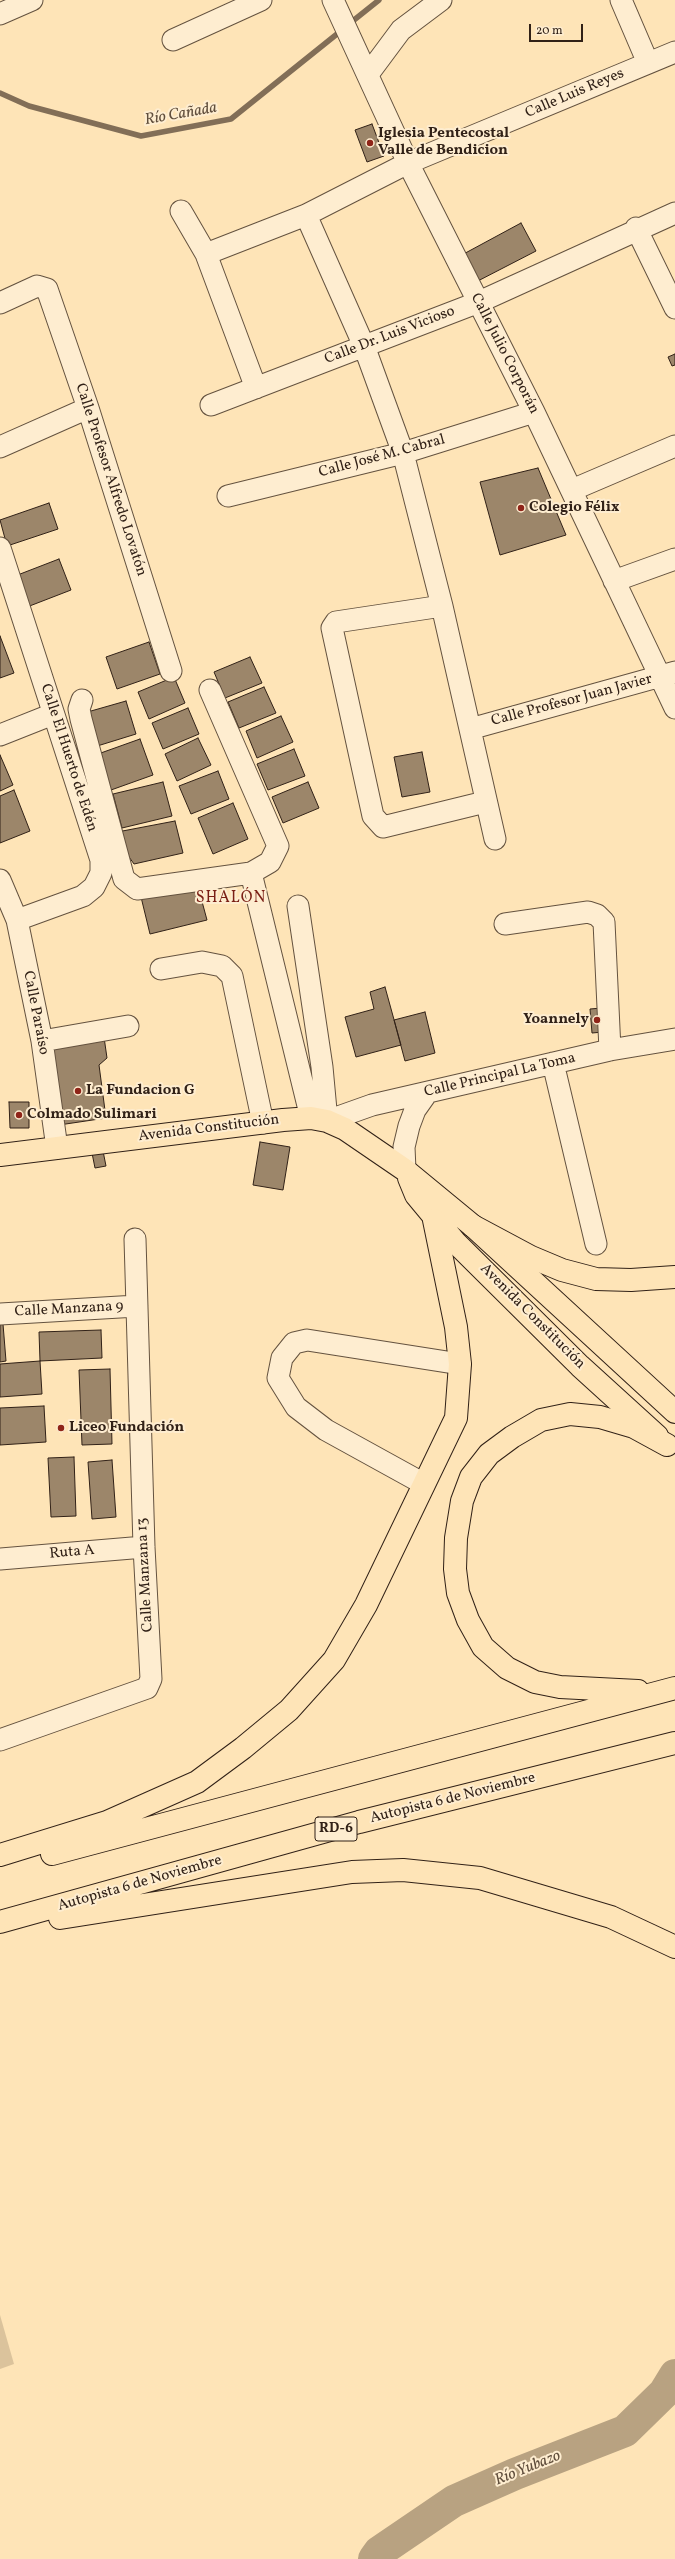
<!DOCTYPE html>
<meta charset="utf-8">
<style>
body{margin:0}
#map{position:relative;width:675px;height:2559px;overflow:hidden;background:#fee4b7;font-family:Vollkorn,serif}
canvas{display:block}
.scale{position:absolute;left:529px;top:24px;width:54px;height:18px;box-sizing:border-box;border:2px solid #312117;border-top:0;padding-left:5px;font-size:12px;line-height:14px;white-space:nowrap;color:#312117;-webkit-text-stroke:3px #feedd0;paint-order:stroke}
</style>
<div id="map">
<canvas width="675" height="2559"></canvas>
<div class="scale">20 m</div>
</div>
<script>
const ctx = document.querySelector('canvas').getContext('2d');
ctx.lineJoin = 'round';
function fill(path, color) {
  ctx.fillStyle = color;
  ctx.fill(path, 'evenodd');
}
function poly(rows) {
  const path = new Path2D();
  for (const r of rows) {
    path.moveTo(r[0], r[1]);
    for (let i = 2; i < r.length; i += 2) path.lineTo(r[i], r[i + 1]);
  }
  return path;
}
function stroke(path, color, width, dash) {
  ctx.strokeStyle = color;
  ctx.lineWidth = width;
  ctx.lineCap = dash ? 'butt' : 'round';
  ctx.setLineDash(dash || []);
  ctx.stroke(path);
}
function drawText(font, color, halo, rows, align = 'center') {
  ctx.font = font + ' Vollkorn,serif';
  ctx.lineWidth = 4;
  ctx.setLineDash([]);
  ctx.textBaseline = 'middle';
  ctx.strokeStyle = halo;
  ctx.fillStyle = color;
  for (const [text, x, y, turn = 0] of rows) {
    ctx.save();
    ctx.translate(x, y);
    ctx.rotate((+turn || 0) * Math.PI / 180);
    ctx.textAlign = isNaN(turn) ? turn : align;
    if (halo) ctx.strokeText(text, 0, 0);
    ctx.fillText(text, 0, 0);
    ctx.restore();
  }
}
fill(poly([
 [0,2315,14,2364,0,2369]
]), '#dbc39c');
stroke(poly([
 [349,24,379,0],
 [0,93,29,106,141,136,231,119,342,30]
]), '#826e57', 5.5);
stroke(poly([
 [374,2559,379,2552,454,2501,515,2474,625,2431,664,2393,675,2375]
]), '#b8a281', 32);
const building = poly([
 [372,124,384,156,367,162,355,130,372,124],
 [521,223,536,251,472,284,458,257,521,223],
 [675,354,675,365,672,366,668,357,675,354],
 [538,468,566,535,500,555,480,482,538,468],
 [49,503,58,529,7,546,0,520,49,503],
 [59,559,71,590,27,607,15,576,59,559],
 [0,636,14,673,0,678,0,636],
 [149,642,160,674,117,689,106,657,149,642],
 [250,657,262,683,225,698,214,672,250,657],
 [174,677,185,703,149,719,138,692,174,677],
 [264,687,276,713,239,728,228,702,264,687],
 [126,701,136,734,94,747,84,713,126,701],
 [188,708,199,734,163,749,152,723,188,708],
 [281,716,293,742,257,758,246,731,281,716],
 [198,738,211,765,177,781,165,754,198,738],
 [140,739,153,775,111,790,98,754,140,739],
 [294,749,305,776,268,790,257,764,294,749],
 [422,752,430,792,402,797,394,757,422,752],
 [0,755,13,785,0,791,0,755],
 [218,771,229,799,191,814,179,786,218,771],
 [163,782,172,816,122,828,113,794,163,782],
 [308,782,319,808,283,823,272,797,308,782],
 [14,790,30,831,0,843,0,796,14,790],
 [233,803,248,839,213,854,198,818,233,803],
 [175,821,183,853,134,864,112,833,175,821],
 [197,883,207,920,150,934,141,897,197,883],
 [385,987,401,1045,356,1057,345,1017,374,1009,370,992,385,987],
 [602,1008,603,1032,592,1033,590,1009,602,1008],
 [425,1012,435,1053,405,1061,394,1020,425,1012],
 [104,1037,107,1058,99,1065,106,1118,59,1125,48,1045,104,1037],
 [9,1102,29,1102,29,1128,10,1128,9,1102],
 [260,1142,290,1147,283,1190,253,1185,260,1142],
 [103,1151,106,1166,95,1168,92,1153,103,1151],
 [0,1324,3,1324,6,1361,0,1362,0,1324],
 [101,1330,102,1358,40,1361,39,1332,101,1330],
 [40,1361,42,1394,0,1397,0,1364,40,1361],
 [110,1369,112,1444,82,1445,79,1370,110,1369],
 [44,1406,46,1442,0,1445,0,1408,44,1406],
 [74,1457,76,1516,51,1517,48,1458,74,1457],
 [112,1460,116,1517,92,1519,88,1462,112,1460]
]);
fill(building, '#9c866a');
stroke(building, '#312117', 1);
const minor = poly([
 [333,0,408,163,534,412,675,708],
 [621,0,648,63],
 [0,14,32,0],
 [173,40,261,0],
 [369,73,401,30,441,0],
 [181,211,206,254,256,388],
 [306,215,364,346,403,453,442,606,495,839],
 [636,228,675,308],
 [206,254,306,215,408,163,675,52],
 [0,303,37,286,47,289,88,408,171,671],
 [211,405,479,302,675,213],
 [0,447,88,408],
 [572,490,675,446],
 [228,496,403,453,534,412],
 [0,548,101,860,101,873,94,887,83,896,17,920],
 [614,581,675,559],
 [442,606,336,622,332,628,373,816,383,827,485,802],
 [82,700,79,709,81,719,124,879,137,889,251,873,270,862,278,846,210,690],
 [470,729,675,672],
 [0,735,53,714],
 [251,873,311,1118],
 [0,880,17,920,42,1041,57,1148],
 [298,906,322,1067,327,1121,372,1105,610,1050,675,1039],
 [505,924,588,912,597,915,604,922,610,1050],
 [161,969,202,962,222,966,232,976,263,1123],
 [42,1041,128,1026],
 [553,1063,596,1244],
 [405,1170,404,1147,409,1126,415,1110,427,1093],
 [0,1314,137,1306],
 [424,1484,326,1430,296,1407,278,1378,282,1358,294,1343,307,1340,460,1364],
 [0,1559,144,1547],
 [0,1740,147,1688,151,1679,144,1547,135,1239]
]);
const major = poly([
 [0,1155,283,1120,311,1118,327,1121,345,1129,405,1170,473,1226,675,1412],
 [409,1178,416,1195,455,1242,580,1366,657,1436]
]);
const highway = poly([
 [473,1226,531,1257,562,1270,596,1279,631,1280,675,1277],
 [638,1691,560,1687,535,1682,507,1668,483,1647,468,1620,458,1593,455,1569,456,1538,462,1501,471,1477,489,1454,512,1437,541,1420,570,1414,600,1417,634,1427,667,1445],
 [52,1854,675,1688],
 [0,1855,107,1822,197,1782,243,1748,289,1710,334,1660,366,1605,456,1418,460,1364,456,1327,434,1220],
 [60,1918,352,1872,403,1870,480,1878,611,1917,675,1947],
 [0,1922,359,1822,675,1743]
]);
stroke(minor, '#64523f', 23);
stroke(major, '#312117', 24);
stroke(highway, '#312117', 24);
stroke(minor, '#feedd0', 21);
stroke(major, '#fee4b7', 22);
stroke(highway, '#fee4b7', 22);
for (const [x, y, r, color] of [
 [370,143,4,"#8f2418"],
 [521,508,4,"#8f2418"],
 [597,1020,4,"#8f2418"],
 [78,1091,4,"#8f2418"],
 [19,1115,4,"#8f2418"],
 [61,1428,4,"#8f2418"]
]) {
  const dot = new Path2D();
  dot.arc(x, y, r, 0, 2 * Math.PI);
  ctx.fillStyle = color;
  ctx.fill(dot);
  stroke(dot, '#feedd0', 1.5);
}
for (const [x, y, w] of [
 [336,1829,42]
]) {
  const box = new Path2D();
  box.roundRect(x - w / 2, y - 12, w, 24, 3);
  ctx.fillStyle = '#feedd0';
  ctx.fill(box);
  stroke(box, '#312117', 1);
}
drawText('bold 14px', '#312117', null, [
 ["RD-6",336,1829]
]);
drawText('15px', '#312117', '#feedd0', [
 ["Calle Luis Reyes",575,94,-23],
 ["Calle Dr. Luis Vicioso",390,336,-21],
 ["Calle Julio Corporán",504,354,63],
 ["Calle José M. Cabral",382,457,-15],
 ["Calle Profesor Alfredo Lovatón",110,480,72],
 ["Calle Profesor Juan Javier",572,701,-15],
 ["Calle El Huerto de Edén",68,758,72],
 ["Calle Paraíso",35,1013,79],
 ["Calle Principal La Toma",500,1076,-13],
 ["Avenida Constitución",209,1129,-7],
 ["Calle Manzana 9",69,1310,-3],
 ["Avenida Constitución",532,1317,45],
 ["Ruta A",72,1553,-5],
 ["Calle Manzana 13",146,1575,-93],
 ["Autopista 6 de Noviembre",453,1799,-14],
 ["Autopista 6 de Noviembre",140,1884,-16]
]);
drawText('bold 15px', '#312117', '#feedd0', [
 ["Iglesia Pentecostal",378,134],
 ["Valle de Bendicion",378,151],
 ["Colegio Félix",529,508],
 ["Yoannely",589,1020,"right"],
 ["La Fundacion G",86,1091],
 ["Colmado Sulimari",27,1115],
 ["Liceo Fundación",69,1428]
], 'left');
drawText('italic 16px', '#604e3c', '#feedd0', [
 ["Río Cañada",181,115,-10],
 ["Río Yubazo",528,2469,-22]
]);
ctx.letterSpacing = '1px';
drawText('16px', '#7a1f14', '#feedd0', [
 ["SHALÓN",231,899]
]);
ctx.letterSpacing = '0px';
</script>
